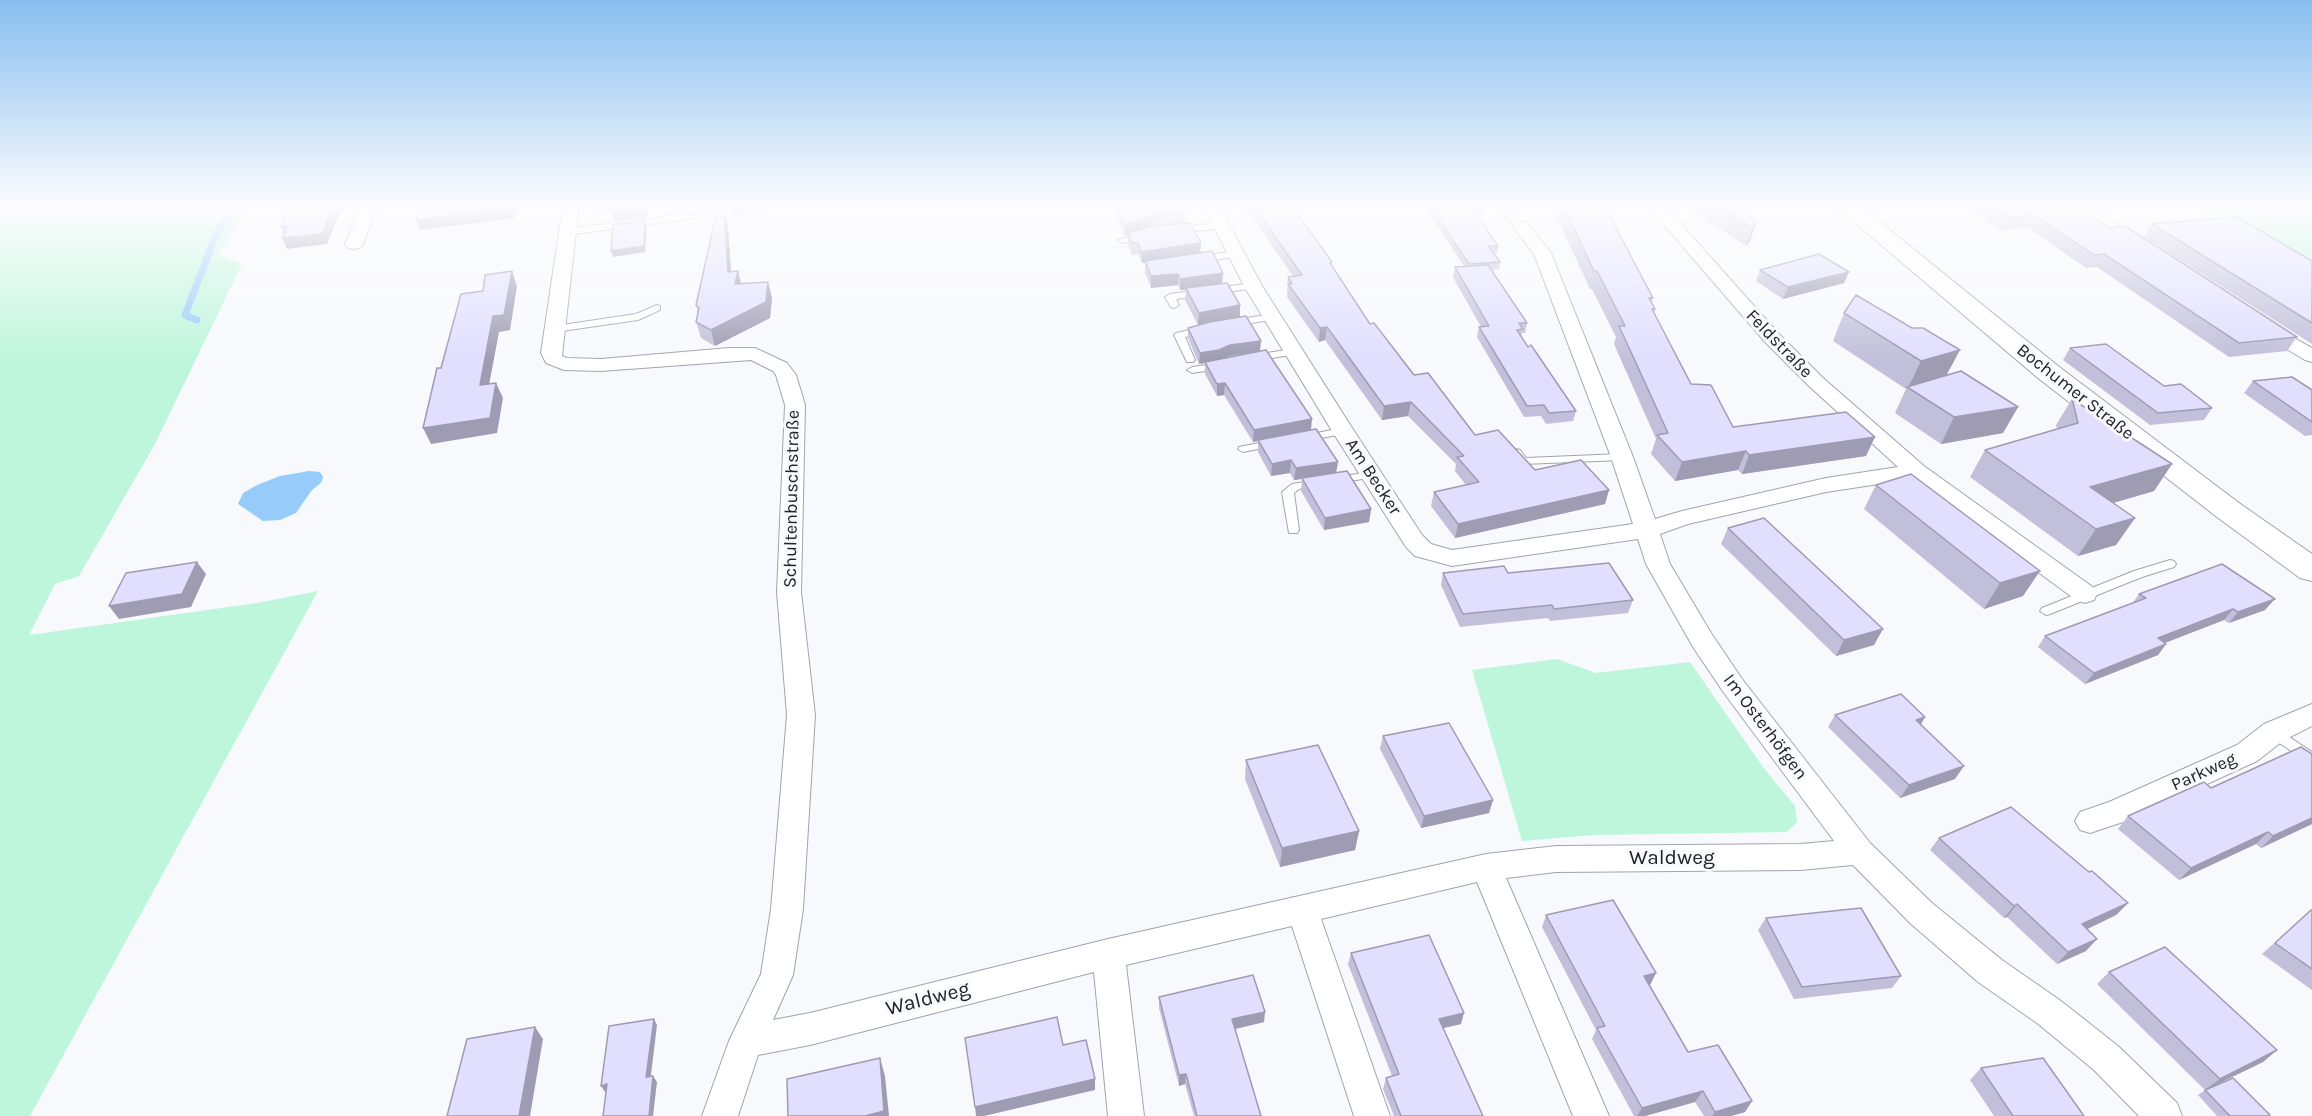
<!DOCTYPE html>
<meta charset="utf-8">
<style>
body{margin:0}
canvas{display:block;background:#f8f9fd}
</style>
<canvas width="2312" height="1116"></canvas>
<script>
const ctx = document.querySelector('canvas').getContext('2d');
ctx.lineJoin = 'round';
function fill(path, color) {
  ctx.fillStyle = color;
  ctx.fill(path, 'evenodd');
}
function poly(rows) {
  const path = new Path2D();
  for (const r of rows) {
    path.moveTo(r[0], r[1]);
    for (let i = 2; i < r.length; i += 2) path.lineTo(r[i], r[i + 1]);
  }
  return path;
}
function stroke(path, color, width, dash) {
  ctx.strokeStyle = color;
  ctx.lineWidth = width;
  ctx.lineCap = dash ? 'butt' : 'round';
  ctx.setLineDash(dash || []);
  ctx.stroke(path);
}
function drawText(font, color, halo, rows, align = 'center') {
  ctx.font = font + ' Karla,sans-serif';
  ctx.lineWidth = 6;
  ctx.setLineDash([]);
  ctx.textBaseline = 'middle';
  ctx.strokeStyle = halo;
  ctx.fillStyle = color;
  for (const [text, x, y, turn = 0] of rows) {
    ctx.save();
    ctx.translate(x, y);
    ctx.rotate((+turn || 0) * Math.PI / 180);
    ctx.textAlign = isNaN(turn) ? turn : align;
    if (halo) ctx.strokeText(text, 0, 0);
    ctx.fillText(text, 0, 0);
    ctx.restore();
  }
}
fill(poly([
 [0,205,248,205,219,256,242,264,155,444,79,576,55,584,29,635,257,603,318,591,30,1116,0,1116],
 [2200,205,2312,205,2312,272],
 [1557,659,1596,673,1690,662,1763,767,1795,806,1797,822,1787,832,1594,835,1522,841,1472,670]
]), '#bef6db');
fill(poly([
 [309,471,320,472,323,477,321,483,312,490,296,513,280,520,263,521,238,504,243,493,257,485,280,476]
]), '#97ccfa');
stroke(poly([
 [197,320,185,315,217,232,238,205]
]), '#97ccfa', 7);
const lane = poly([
 [719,205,727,205,726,214,566,235,562,232,566,229,719,210,719,205],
 [1499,205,1507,205,1511,213,1524,225,1524,229,1518,229,1504,216,1499,205],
 [1221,223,1224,224,1224,228,1177,233,1173,230,1177,227,1221,223],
 [1143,233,1147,236,1146,238,1122,243,1118,240,1143,233],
 [1236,251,1240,254,1239,256,1199,262,1195,259,1199,256,1236,251],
 [1253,283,1258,286,1256,288,1176,299,1179,305,1174,308,1171,307,1165,297,1170,294,1253,283],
 [657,305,660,306,660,310,638,320,555,332,550,329,555,326,636,314,657,305],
 [1272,314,1277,317,1275,319,1234,326,1229,323,1234,320,1272,314],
 [1203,327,1208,330,1206,332,1185,337,1195,360,1193,362,1187,362,1174,335,1176,333,1203,327],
 [1293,349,1298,352,1296,354,1254,361,1249,358,1254,355,1293,349],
 [1221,363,1225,364,1225,368,1192,373,1187,370,1192,367,1221,363],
 [1343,428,1347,429,1348,431,1347,433,1306,441,1301,438,1306,435,1343,428],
 [1274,440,1279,443,1278,445,1243,452,1238,449,1239,447,1274,440],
 [1516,449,1520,450,1526,458,1622,454,1627,457,1622,460,1523,464,1519,463,1511,452,1516,449],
 [1371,472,1375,473,1377,475,1375,477,1337,483,1331,480,1337,477,1371,472],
 [1317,480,1321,481,1323,483,1321,485,1299,489,1294,493,1299,530,1297,533,1289,533,1282,492,1292,484,1317,480],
 [2170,560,2174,561,2176,564,2174,567,2142,577,2050,614,2046,615,2040,611,2042,608,2134,571,2170,560],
 [2274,727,2312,752,2312,765,2269,736,2267,732,2269,728,2274,727]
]);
const street = poly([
 [362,205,378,205,363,244,360,248,354,249,348,248,345,244,362,205],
 [563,205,579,205,562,356,567,358,601,359,729,348,755,348,787,363,796,375,805,405,801,592,815,715,803,909,793,975,773,1020,810,1013,1108,939,1486,854,1556,846,1800,844,1834,841,1724,693,1693,647,1646,564,1638,539,1452,566,1415,556,1406,547,1332,431,1244,286,1207,213,1207,205,1223,205,1223,213,1262,286,1354,431,1422,535,1431,544,1452,550,1633,524,1611,457,1534,254,1513,227,1515,223,1521,222,1527,223,1551,253,1633,457,1655,519,1682,511,1826,478,1898,467,1809,386,1765,342,1647,205,1664,205,1779,334,1823,378,1924,466,2094,588,2097,594,2094,600,2085,603,2076,600,1912,479,1826,492,1688,524,1660,534,1670,564,1711,633,1742,679,1870,843,1932,903,2002,960,2061,1001,2118,1046,2177,1103,2182,1116,2139,1116,2094,1070,2037,1023,1978,982,1910,923,1853,865,1800,870,1556,872,1506,878,1609,1116,1573,1116,1477,882,1321,919,1390,1116,1354,1116,1292,926,1126,965,1144,1116,1108,1116,1094,972,810,1045,758,1055,738,1116,702,1116,729,1041,761,974,771,909,787,715,777,592,785,405,776,375,773,371,751,360,601,371,564,370,546,363,541,353,563,205],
 [2069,205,2089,205,2147,245,2144,249,2132,249,2069,205],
 [2265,322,2312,348,2312,362,2305,360,2258,332,2255,328,2258,324,2265,322],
 [2312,704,2312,726,2284,740,2257,761,2129,820,2090,833,2080,830,2075,821,2080,812,2109,802,2237,745,2264,724,2312,704]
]);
const secondary = poly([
 [1834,205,1859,205,2058,366,2239,503,2312,554,2312,581,2300,578,2217,517,2038,378,1834,205]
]);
stroke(lane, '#a1a4ae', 2);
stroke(street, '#a1a4ae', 2);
stroke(secondary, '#a1a4ae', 2);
fill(lane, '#fff');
fill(street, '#fff');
fill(secondary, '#fff');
fill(poly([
 [1117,205,1185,213,1185,223,1201,243,1200,253,1223,273,1222,283,1240,305,1240,317,1260,351,1311,430,1336,473,1371,509,1369,522,1324,530,1301,491,1302,479,1294,480,1290,473,1271,476,1258,452,1258,441,1253,442,1224,395,1217,396,1205,374,1205,363,1199,364,1188,338,1188,328,1198,325,1185,300,1186,290,1180,290,1178,285,1151,288,1145,273,1145,263,1142,263,1138,254,1132,255,1128,244,1128,235,1125,236,1117,215],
 [1255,352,1223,359,1230,356],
 [1244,205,1291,205,1370,324,1414,375,1475,435,1535,470,1609,490,1605,504,1455,538,1431,506,1434,492,1466,485,1455,471,1456,464,1408,416,1382,420,1325,340,1319,342,1287,297,1288,277,1293,276],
 [1423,205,1486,205,1487,206,1485,213,1476,215,1498,246,1497,253,1493,253,1500,262,1499,269,1492,270,1527,323,1525,333,1522,333,1521,337,1576,411,1573,421,1546,424,1541,416,1524,417,1477,337,1479,327,1481,327,1453,277,1455,267,1464,266],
 [1551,205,1604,205,1653,298,1651,302,1655,309,1654,314,1691,384,1733,427,1866,456,1742,474,1738,470,1675,481,1651,454,1656,439,1614,344,1616,337,1592,289,1590,289],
 [1683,205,1740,205,1756,224,1750,241,1746,246],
 [1965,205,2075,205,2109,228,2297,337,2287,351,2229,357,2097,267,2086,268,2028,228,2001,230],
 [2152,224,2312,261,2312,344,2144,237],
 [728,226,731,272,738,271,741,284,768,282,772,298,770,318,715,346,701,338,696,322,698,313,696,305],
 [1760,270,1844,283,1783,299,1756,281],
 [1844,313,1947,376,2018,407,2003,433,1941,444,1895,413,1906,389,1833,341],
 [2070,348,2164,386,2212,408,2204,420,2150,425,2063,360],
 [2253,381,2312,390,2312,435,2305,436,2244,393],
 [2072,399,2172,464,2154,491,2113,503,2135,518,2116,545,2078,556,1970,477,1985,450,2057,429,2056,425],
 [1876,485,2023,596,1984,609,1864,509],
 [1728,528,1874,645,1836,656,1721,544],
 [1443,573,1508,573,1633,600,1628,613,1550,621,1548,618,1460,627,1441,585],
 [2139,594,2265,610,2229,623,2224,620,2165,643,2166,644,2158,655,2085,684,2038,647,2045,636,2132,604],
 [1835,715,1925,717,1921,725,1955,779,1900,798,1828,727],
 [1383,736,1493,800,1489,813,1421,828,1380,749],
 [2312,754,2312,824,2261,848,2256,844,2179,880,2118,829,2128,816],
 [1246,760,1359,831,1355,850,1280,867,1245,779],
 [1939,838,2089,872,2128,903,2116,915,2087,929,2086,951,2057,964,2007,917,2004,918,1930,850],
 [2311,910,2312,911,2312,990,2262,954],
 [1546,915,1656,973,1650,985,1649,985,1688,1052,1752,1101,1745,1112,1731,1116,1704,1116,1695,1102,1645,1116,1634,1116,1592,1039,1596,1030,1542,927],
 [1766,918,1901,976,1892,988,1794,999,1758,930],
 [1351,953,1461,1024,1443,1028,1483,1116,1394,1116,1383,1089,1386,1078,1392,1076,1348,964],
 [2109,972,2277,1050,2263,1062,2217,1084,2268,1116,2217,1116,2198,1095,2205,1090,2097,984],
 [1159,997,1264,1022,1235,1029,1261,1116,1194,1116,1185,1084,1179,1086,1159,1008],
 [1981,1068,2084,1116,1994,1116,1970,1080]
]), '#c2bfda');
fill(poly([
 [334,205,343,205,327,244,287,249,282,238],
 [513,205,518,205,516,218,420,230,416,220],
 [592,205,648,205,647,217,615,221,612,211,594,213],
 [732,205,767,205,767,210,734,214],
 [1487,206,1485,213,1470,215,1472,208],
 [724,211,728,226,732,287,728,272],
 [1153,216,1153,227,1128,233,1128,235,1125,236,1125,225],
 [645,221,647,227,645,252,613,257,611,251],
 [1756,224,1750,241,1746,246,1752,228],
 [288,226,286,238,281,227],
 [1201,243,1200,254,1142,263,1141,252],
 [512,271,517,286,510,330,499,332,486,401,480,385,493,316],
 [738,271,742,287,735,284],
 [1849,272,1844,283,1783,299,1788,287],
 [1223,273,1222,285,1180,290,1180,279],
 [1178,274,1178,285,1151,288,1151,276],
 [768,282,772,298,770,318,715,346,711,330],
 [1240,305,1240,317,1198,325,1199,313],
 [1327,327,1325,340,1319,342,1320,328],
 [1261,341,1260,351,1230,356,1218,361,1199,364,1200,353,1230,345],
 [1960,350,1945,378,1908,388,1921,361],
 [496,383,503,398,497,433,431,444,423,428],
 [1225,383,1224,395,1217,396,1217,384],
 [1411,402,1408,416,1382,420,1384,406],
 [2018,407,2003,433,1941,444,1954,417],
 [1312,419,1311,430,1253,442,1254,430],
 [1875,437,1866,456,1742,474,1749,455],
 [1746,451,1738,470,1675,481,1682,462],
 [1291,460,1290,473,1271,476,1272,464],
 [1338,462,1336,474,1294,480,1296,468],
 [2172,464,2154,491,2075,514,2090,487],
 [1609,490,1605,504,1455,538,1458,524],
 [1371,509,1369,522,1324,530,1325,518],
 [2135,518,2116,545,2078,556,2096,529],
 [197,562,206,574,191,607,119,619,109,606],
 [2040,571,2023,596,1984,609,2000,583],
 [2275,599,2265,610,2229,623,2238,612],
 [2233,609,2224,620,2149,649,2158,638],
 [1883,629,1874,645,1836,656,1844,640],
 [2166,644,2158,655,2085,684,2094,673],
 [1925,717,1917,730,1916,720],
 [1964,766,1955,779,1900,798,1909,785],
 [1493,800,1489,813,1421,828,1424,816],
 [2312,818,2312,824,2261,848,2273,836],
 [1359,831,1355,850,1280,867,1282,848],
 [2268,832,2256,844,2179,880,2191,868],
 [2128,903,2116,915,2071,937,2082,924],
 [2017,904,2007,917,2004,918,2014,906],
 [2097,939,2086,951,2057,964,2068,952],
 [1656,973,1650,985,1638,988,1644,976],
 [1265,1012,1264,1022,1231,1030,1232,1019],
 [1464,1013,1461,1024,1435,1030,1439,1019],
 [654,1019,657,1025,650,1083,646,1077],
 [535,1027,543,1039,530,1116,519,1116],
 [2277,1050,2263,1062,2205,1090,2220,1079],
 [880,1058,885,1076,889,1116,865,1116],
 [1186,1074,1185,1084,1179,1086,1179,1075],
 [653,1076,657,1082,653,1116,649,1116],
 [1095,1079,1095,1090,984,1116,976,1116,975,1107],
 [607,1084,611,1090,605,1092,601,1086],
 [1703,1091,1695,1102,1645,1116,1637,1116,1642,1108],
 [1752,1101,1745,1112,1731,1116,1712,1116,1715,1112]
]), '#9e9bb2');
const building = poly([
 [291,205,334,205,322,234,282,238,288,226,281,227,291,205],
 [420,205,513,205,512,208,416,220,420,205],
 [612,205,644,205,644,206,612,210,612,205],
 [1117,205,1182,205,1185,213,1153,216,1125,225,1117,205],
 [1253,205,1291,205,1332,262,1330,263,1370,324,1374,323,1414,375,1428,373,1475,435,1498,430,1535,470,1581,460,1609,490,1458,524,1434,492,1479,482,1457,457,1464,456,1411,402,1384,406,1327,327,1320,328,1288,284,1292,284,1288,277,1302,275,1253,205],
 [1429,205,1486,205,1487,206,1472,208,1498,246,1488,246,1500,262,1469,264,1429,205],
 [1563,205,1604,205,1653,298,1649,298,1655,309,1652,309,1691,384,1711,385,1733,427,1846,412,1875,437,1749,455,1746,451,1682,462,1657,435,1668,433,1619,326,1625,326,1597,271,1594,271,1563,205],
 [1715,205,1740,205,1756,224,1752,228,1715,205],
 [1990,205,2075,205,2109,228,2125,226,2297,337,2239,343,2104,254,2094,255,2034,215,2007,217,1990,205],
 [717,211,724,211,728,272,738,271,735,284,768,282,766,302,711,330,696,322,699,308,696,305,717,211],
 [2237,217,2312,261,2312,323,2152,224,2237,217],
 [645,221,644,246,611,251,613,225,645,221],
 [1190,223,1201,243,1141,252,1138,243,1132,243,1128,233,1154,226,1190,223],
 [1212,251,1223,273,1180,279,1178,274,1151,276,1145,261,1212,251],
 [1819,254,1849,272,1788,287,1760,270,1819,254],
 [1488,265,1527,323,1519,323,1523,329,1517,330,1528,347,1531,345,1576,411,1549,413,1544,405,1527,406,1479,327,1489,326,1455,267,1488,265],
 [512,271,504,315,493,316,480,385,496,383,490,418,423,428,437,368,441,368,461,294,483,291,485,275,512,271],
 [1227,283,1240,305,1199,313,1186,288,1227,283],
 [1856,295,1912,328,1923,328,1960,350,1921,361,1844,313,1856,295],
 [1246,316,1261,341,1230,345,1219,350,1200,353,1188,328,1210,322,1246,316],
 [2106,344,2164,386,2181,384,2212,408,2158,413,2070,348,2106,344],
 [1266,350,1312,419,1254,430,1225,383,1217,384,1205,362,1266,350],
 [1961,371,2018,407,1954,417,1907,387,1961,371],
 [2292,377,2312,390,2312,422,2253,381,2292,377],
 [2072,399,2172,464,2090,487,2135,518,2096,529,1985,450,2078,423,2072,399],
 [1316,429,1338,462,1296,468,1291,460,1272,464,1258,440,1316,429],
 [1347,471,1371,509,1325,518,1302,478,1347,471],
 [1911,474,2040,571,2000,583,1876,485,1911,474],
 [1764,518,1883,629,1844,640,1728,528,1764,518],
 [197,562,182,594,109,606,126,573,197,562],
 [1609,563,1633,600,1554,609,1552,605,1463,614,1443,573,1504,566,1508,573,1609,563],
 [2222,564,2275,599,2238,612,2233,609,2158,638,2166,644,2094,673,2045,636,2146,598,2139,594,2222,564],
 [1901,694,1925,717,1916,720,1964,766,1909,785,1835,715,1901,694],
 [1449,723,1493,800,1424,816,1383,736,1449,723],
 [1318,745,1359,831,1282,848,1246,760,1318,745],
 [2301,747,2312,754,2312,818,2273,836,2268,832,2191,868,2128,816,2204,782,2211,788,2301,747],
 [2011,807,2089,872,2092,871,2128,903,2082,924,2097,939,2068,952,2017,904,2014,906,1939,838,2011,807],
 [1613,900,1656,973,1644,976,1688,1052,1718,1045,1752,1101,1715,1112,1703,1091,1642,1108,1597,1028,1605,1026,1546,915,1613,900],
 [1861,908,1901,976,1802,987,1766,918,1861,908],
 [2311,910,2312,911,2312,969,2275,943,2311,910],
 [1429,935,1464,1013,1439,1019,1483,1116,1401,1116,1386,1078,1399,1074,1351,953,1429,935],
 [2165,947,2277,1050,2220,1079,2109,972,2165,947],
 [1253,975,1265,1012,1232,1019,1261,1116,1197,1116,1186,1074,1179,1075,1159,997,1253,975],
 [1057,1017,1063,1045,1086,1040,1095,1079,975,1107,965,1038,1057,1017],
 [654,1019,646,1077,653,1076,649,1116,603,1116,607,1084,601,1086,609,1026,654,1019],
 [535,1027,519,1116,447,1116,467,1039,535,1027],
 [880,1058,884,1111,865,1116,788,1116,787,1079,880,1058],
 [2043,1058,2084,1116,2013,1116,1981,1068,2043,1058],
 [2233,1078,2270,1115,2268,1116,2230,1116,2205,1090,2233,1078]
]);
fill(building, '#e1defe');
stroke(building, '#9e9bb2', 1.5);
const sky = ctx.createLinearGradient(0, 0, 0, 362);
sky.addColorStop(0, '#87beef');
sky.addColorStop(0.57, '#fcfcfe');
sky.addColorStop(1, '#fcfcfe00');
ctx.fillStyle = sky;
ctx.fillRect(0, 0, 2312, 362);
drawText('18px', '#222327', '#f8f9fd', [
 ["Feldstraße",1779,344,46],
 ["Bochumer Straße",2075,392,38],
 ["Am Becker",1373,477,57],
 ["Schultenbuschstraße",792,499,-89],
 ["Im Osterhöfgen",1765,727,53],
 ["Parkweg",2204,772,-24]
]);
drawText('21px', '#222327', '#f8f9fd', [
 ["Waldweg",1672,858],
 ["Waldweg",928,999,-14]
]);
</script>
